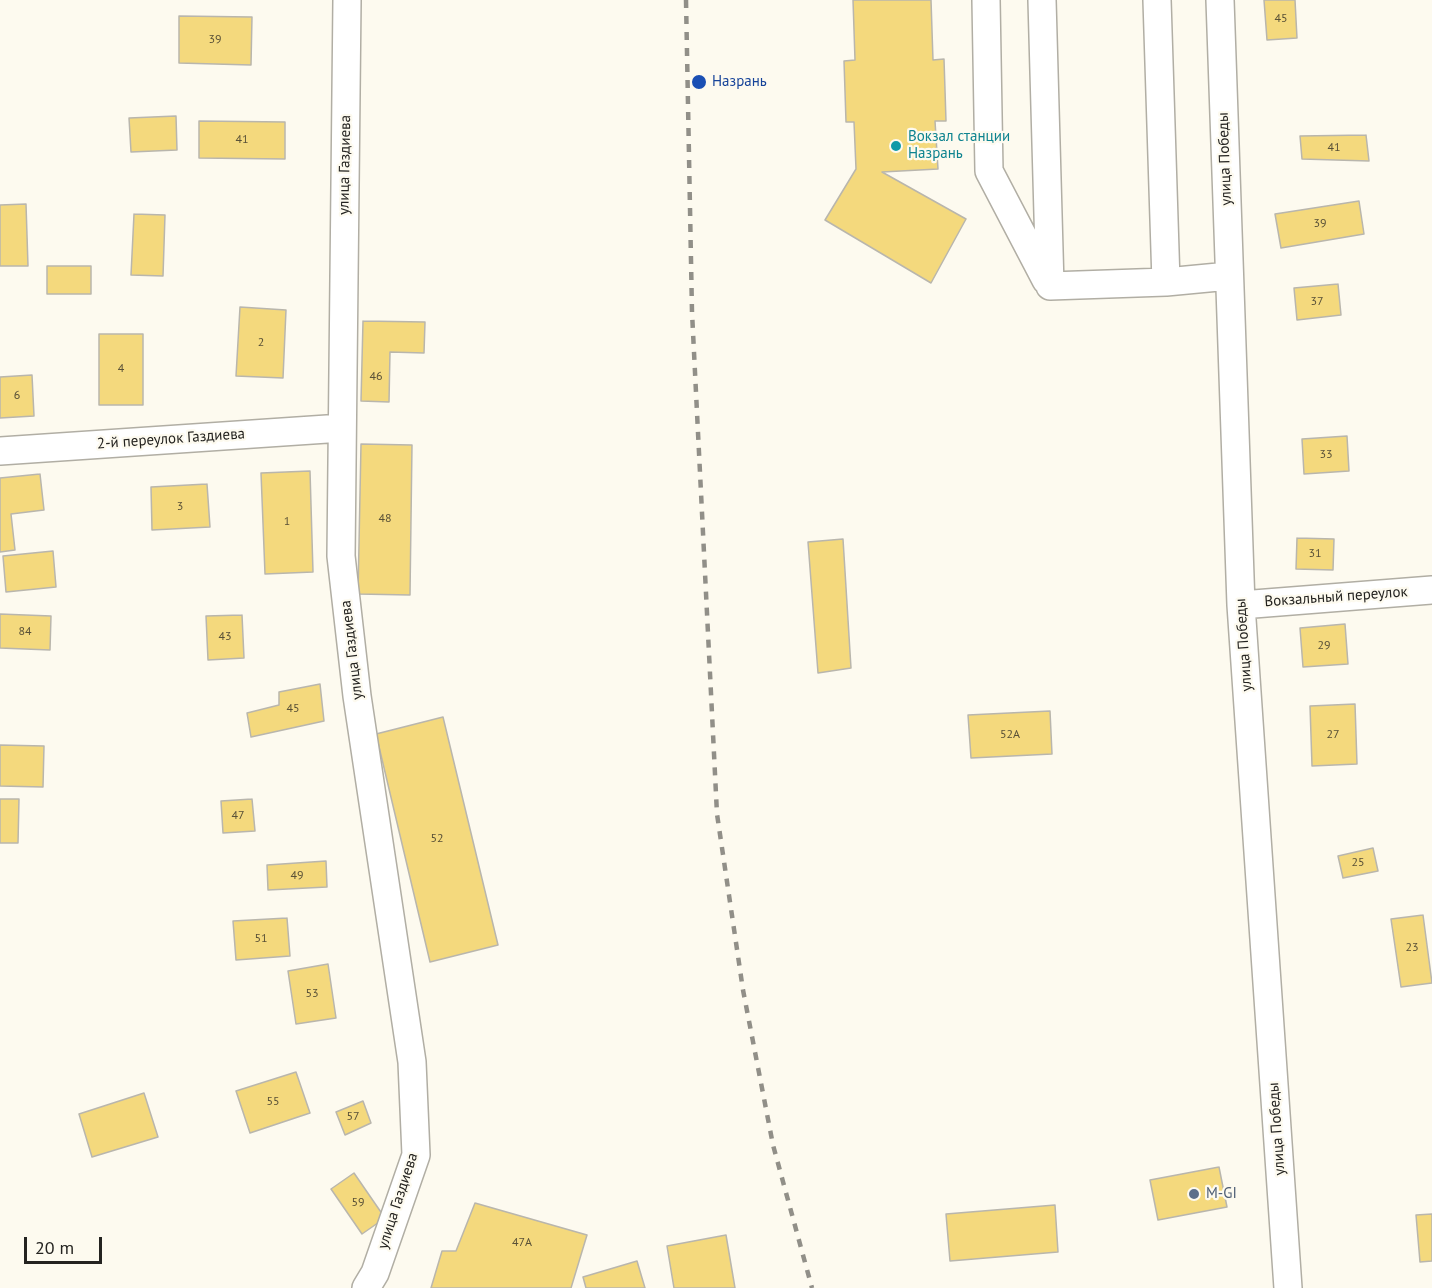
<!DOCTYPE html>
<meta charset="utf-8">
<style>
body{margin:0}
#map{position:relative;width:1432px;height:1288px;overflow:hidden;background:#fdfaef;font-family:"PT Sans",sans-serif}
canvas{display:block}
.scale{position:absolute;left:24px;top:1237px;width:78px;height:27px;box-sizing:border-box;border:3px solid #242320;border-top:0;padding-left:8px;font-size:18px;line-height:21px;white-space:nowrap;color:#242320;-webkit-text-stroke:4px #fdfaef;paint-order:stroke}
</style>
<div id="map">
<canvas width="1432" height="1288"></canvas>
<div class="scale">20 m</div>
</div>
<script>
const ctx = document.querySelector('canvas').getContext('2d');
ctx.lineJoin = 'round';
function fill(path, color) {
  ctx.fillStyle = color;
  ctx.fill(path, 'evenodd');
}
function poly(rows) {
  const path = new Path2D();
  for (const r of rows) {
    path.moveTo(r[0], r[1]);
    for (let i = 2; i < r.length; i += 2) path.lineTo(r[i], r[i + 1]);
  }
  return path;
}
function stroke(path, color, width, dash) {
  ctx.strokeStyle = color;
  ctx.lineWidth = width;
  ctx.lineCap = dash ? 'butt' : 'round';
  ctx.setLineDash(dash || []);
  ctx.stroke(path);
}
function drawText(font, color, halo, rows, align = 'center') {
  ctx.font = font + ' "PT Sans",sans-serif';
  ctx.lineWidth = 4.5;
  ctx.setLineDash([]);
  ctx.textBaseline = 'middle';
  ctx.strokeStyle = halo;
  ctx.fillStyle = color;
  for (const [text, x, y, turn = 0] of rows) {
    ctx.save();
    ctx.translate(x, y);
    ctx.rotate((+turn || 0) * Math.PI / 180);
    ctx.textAlign = isNaN(turn) ? turn : align;
    if (halo) ctx.strokeText(text, 0, 0);
    ctx.fillText(text, 0, 0);
    ctx.restore();
  }
}
const building = poly([
 [853,0,931,0,933,60,944,59,946,121,935,121,938,169,882,172,966,219,931,283,825,220,856,169,854,122,846,122,844,61,855,60,853,0],
 [1264,0,1295,0,1297,38,1267,40,1264,0],
 [179,16,252,17,251,65,179,63,179,16],
 [176,116,177,150,131,152,129,118,176,116],
 [199,121,285,122,285,159,199,158,199,121],
 [1366,135,1369,161,1302,159,1300,136,1366,135],
 [1359,201,1364,234,1281,248,1275,214,1359,201],
 [26,204,28,266,0,266,0,205,26,204],
 [134,214,165,215,163,276,131,275,134,214],
 [47,266,91,266,91,294,47,294,47,266],
 [1338,284,1341,315,1297,320,1294,288,1338,284],
 [240,307,286,310,283,378,236,376,240,307],
 [363,321,425,322,424,353,390,352,389,402,361,401,363,321],
 [99,334,143,334,143,405,99,405,99,334],
 [32,375,34,416,0,418,0,377,32,375],
 [1347,436,1349,471,1304,474,1302,439,1347,436],
 [361,444,412,445,410,595,358,594,361,444],
 [310,471,313,572,265,574,261,473,310,471],
 [40,474,44,510,11,514,15,550,0,552,0,478,40,474],
 [207,484,210,527,152,530,151,487,207,484],
 [1297,538,1334,539,1333,570,1296,569,1297,538],
 [843,539,851,668,818,673,808,542,843,539],
 [53,551,56,587,6,592,3,556,53,551],
 [0,614,51,616,50,650,0,648,0,614],
 [242,615,244,658,208,660,206,616,242,615],
 [1345,624,1348,664,1303,667,1300,628,1345,624],
 [320,684,324,721,251,737,247,713,279,705,279,692,320,684],
 [1355,704,1357,764,1312,766,1310,706,1355,704],
 [1050,711,1052,754,971,758,968,715,1050,711],
 [443,717,498,945,430,962,376,734,443,717],
 [0,745,44,746,43,787,0,786,0,745],
 [0,799,19,799,18,843,0,843,0,799],
 [252,799,255,831,223,833,221,801,252,799],
 [1373,848,1378,871,1343,878,1338,856,1373,848],
 [326,861,327,887,268,890,267,865,326,861],
 [1423,915,1432,983,1401,987,1391,919,1423,915],
 [287,918,290,956,236,960,233,921,287,918],
 [328,964,336,1018,296,1024,288,971,328,964],
 [296,1072,310,1113,250,1133,236,1091,296,1072],
 [144,1093,158,1137,92,1157,79,1114,144,1093],
 [363,1101,371,1123,345,1135,336,1112,363,1101],
 [1219,1167,1227,1207,1158,1220,1150,1180,1219,1167],
 [354,1173,385,1218,362,1234,331,1189,354,1173],
 [475,1203,587,1235,571,1288,431,1288,442,1251,456,1251,475,1203],
 [1055,1205,1058,1252,950,1261,946,1214,1055,1205],
 [1432,1214,1432,1261,1420,1262,1416,1215,1432,1214],
 [726,1235,735,1288,674,1288,667,1246,726,1235],
 [637,1261,645,1288,586,1288,583,1277,637,1261]
]);
fill(building, '#f4d97d');
stroke(building, '#b9b6ad', 1.5);
const minor = poly([
 [347,0,341,556,357,696,412,1062,416,1155,375,1273,366,1288],
 [986,0,989,171,1046,280],
 [1042,0,1050,286,1166,282,1229,276],
 [1157,0,1166,282],
 [1220,0,1241,605,1288,1288],
 [0,451,342,428],
 [1241,605,1432,590]
]);
stroke(minor, '#b1aea4', 30);
stroke(minor, '#fff', 27);
stroke(poly([
 [686,0,692,312,717,814,743,990,773,1145,812,1288]
]), '#918f88', 4.5, [8, 8]);
for (const [x, y, r, color] of [
 [699,82,8,"#1a4fb4"],
 [896,146,6,"#0f9aa8"],
 [1194,1194,6,"#5c6f8a"]
]) {
  const dot = new Path2D();
  dot.arc(x, y, r, 0, 2 * Math.PI);
  ctx.fillStyle = color;
  ctx.fill(dot);
  stroke(dot, '#fdfaef', 2);
}
drawText('12px', '#585037', null, [
 ["45",1281,19],
 ["39",215,40],
 ["41",242,140],
 ["41",1334,148],
 ["39",1320,224],
 ["37",1317,302],
 ["2",261,343],
 ["4",121,369],
 ["46",376,377],
 ["6",17,396],
 ["33",1326,455],
 ["3",180,507],
 ["48",385,519],
 ["1",287,522],
 ["31",1315,554],
 ["84",25,632],
 ["43",225,637],
 ["29",1324,646],
 ["45",293,709],
 ["52А",1010,735],
 ["27",1333,735],
 ["47",238,816],
 ["52",437,839],
 ["25",1358,863],
 ["49",297,876],
 ["51",261,939],
 ["23",1412,948],
 ["53",312,994],
 ["55",273,1102],
 ["57",353,1117],
 ["59",358,1203],
 ["47А",522,1243]
]);
drawText('15px', '#164399', '#fdfaef', [
 ["Назрань",712,82]
], 'left');
drawText('15px', '#0d838f', '#fdfaef', [
 ["Вокзал станции",908,137],
 ["Назрань",908,154]
], 'left');
drawText('15px', '#242320', '#fdfaef', [
 ["улица Победы",1225,159,-92],
 ["улица Газдиева",345,165,-89],
 ["2-й переулок Газдиева",171,439,-4],
 ["Вокзальный переулок",1336,597,-4],
 ["улица Победы",1244,645,-94],
 ["улица Газдиева",352,650,-97],
 ["улица Победы",1277,1129,-94],
 ["улица Газдиева",398,1201,-72]
]);
drawText('15px', '#4e5e75', '#fdfaef', [
 ["M-GI",1206,1194]
], 'left');
</script>
